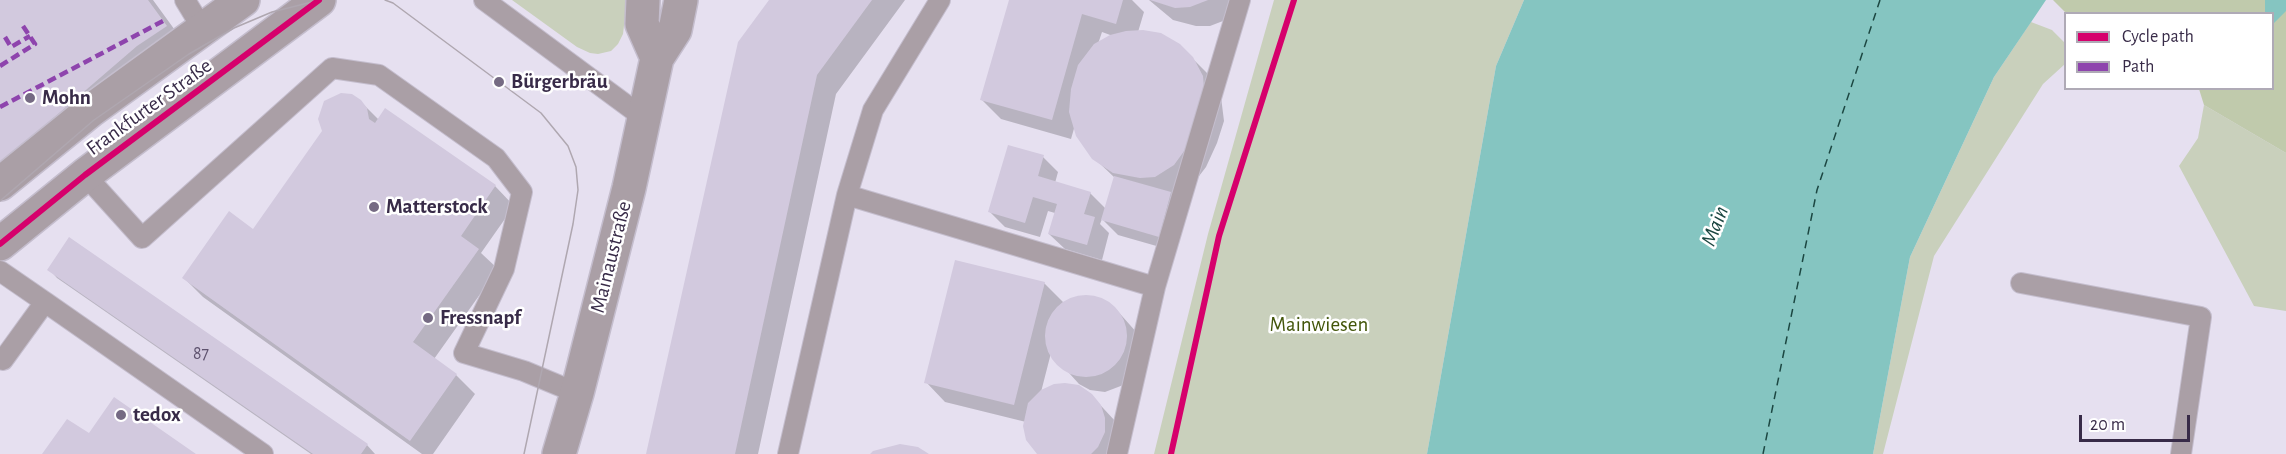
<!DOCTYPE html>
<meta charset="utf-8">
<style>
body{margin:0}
#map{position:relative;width:2286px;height:454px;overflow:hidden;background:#e6e0f0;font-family:"Alegreya Sans",sans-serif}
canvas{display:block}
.legend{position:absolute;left:2064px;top:12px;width:210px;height:78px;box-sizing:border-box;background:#fff;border:2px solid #afaab6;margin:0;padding:8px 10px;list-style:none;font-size:18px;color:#382b48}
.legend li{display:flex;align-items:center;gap:12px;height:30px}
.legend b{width:30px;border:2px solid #afaab6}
.scale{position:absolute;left:2079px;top:415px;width:111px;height:27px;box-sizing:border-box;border:3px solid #382b48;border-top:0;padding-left:8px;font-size:18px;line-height:21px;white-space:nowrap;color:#382b48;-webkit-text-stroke:4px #fff;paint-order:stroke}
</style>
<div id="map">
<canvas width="2286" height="454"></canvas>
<ul class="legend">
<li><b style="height:8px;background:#d6006c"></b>Cycle path</li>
<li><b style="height:8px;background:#8e44ad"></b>Path</li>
</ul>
<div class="scale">20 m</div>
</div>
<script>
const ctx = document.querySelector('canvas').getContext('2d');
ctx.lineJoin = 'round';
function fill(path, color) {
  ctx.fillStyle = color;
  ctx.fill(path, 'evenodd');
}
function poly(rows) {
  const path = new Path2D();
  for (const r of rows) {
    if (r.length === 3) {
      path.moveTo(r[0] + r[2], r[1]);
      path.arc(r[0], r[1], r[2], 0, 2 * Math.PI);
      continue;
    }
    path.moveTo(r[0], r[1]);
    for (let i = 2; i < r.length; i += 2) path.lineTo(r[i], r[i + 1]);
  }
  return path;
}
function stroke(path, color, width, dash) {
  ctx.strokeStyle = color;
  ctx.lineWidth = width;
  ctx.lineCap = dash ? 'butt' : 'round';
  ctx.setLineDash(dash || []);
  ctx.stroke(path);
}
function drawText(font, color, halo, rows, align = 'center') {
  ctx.font = font + ' "Alegreya Sans",sans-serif';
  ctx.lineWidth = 5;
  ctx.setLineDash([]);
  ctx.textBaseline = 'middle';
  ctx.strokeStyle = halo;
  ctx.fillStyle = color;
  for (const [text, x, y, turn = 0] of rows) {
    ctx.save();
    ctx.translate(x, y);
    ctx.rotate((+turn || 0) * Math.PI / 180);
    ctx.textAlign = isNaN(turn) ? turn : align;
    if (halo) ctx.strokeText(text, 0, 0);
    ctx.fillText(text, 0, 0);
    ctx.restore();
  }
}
fill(poly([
 [512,0,627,0,623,34,618,44,611,51,598,54,590,53,577,47],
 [1274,0,1524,0,1496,66,1427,454,1154,454,1208,234],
 [2031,22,2052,30,2065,43,2065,64,2043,84,1934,256,1883,454,1873,454,1910,257,1994,77],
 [2204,105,2286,153,2286,311,2254,306,2179,166,2198,138]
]), '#c9d0bc');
fill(poly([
 [2053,0,2286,0,2286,153,2204,105,2199,89,2272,88,2272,14,2066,13]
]), '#c0caac');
fill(poly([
 [1524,0,2046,0,1994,77,1910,257,1873,454,1427,454,1496,66],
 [2265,0,2286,0,2286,11,2273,24,2272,14,2265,13]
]), '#85c5c1');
fill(poly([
 [0,0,153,0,188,48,0,185],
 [771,0,905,0,836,94,758,454,648,454],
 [1011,0,1132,0,1144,12,1138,32,1179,45,1212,78,1221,97,1224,121,1217,143,1206,167,1193,184,1174,251,1118,235,1102,219,1100,224,1109,233,1102,260,1065,249,1049,234,1055,213,1048,211,1040,237,1005,227,990,212,1043,157,1058,172,1055,183,1090,193,1106,209,1115,178,1094,158,1075,125,1071,139,1001,119,982,100],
 [1102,32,1113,36,1098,44],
 [1149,0,1246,0,1223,21,1210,26,1196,26,1173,20],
 [360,101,379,120,495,186,514,206,481,253,498,269,434,359,456,375,475,394,433,454,422,454,203,297,184,278,253,231],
 [49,269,367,445,375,454,311,454,57,278],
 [1044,283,1064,303,1076,298,1087,296,1101,299,1114,307,1138,334,1126,384,1105,392,1090,390,1079,384,1051,353,1041,392,1091,395,1116,422,1116,454,1039,454,1026,422,945,402,926,382]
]), '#0003');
stroke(poly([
 [1763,454,1817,190,1880,0]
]), '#1c4742', 1.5, [8, 6]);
fill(poly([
 [0,0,148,0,167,26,137,46,0,164],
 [769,0,872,0,817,75,735,454,646,454,738,42],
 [1009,0,1123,0,1116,24,1082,14,1052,120,980,100],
 [1150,0,1208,0,1190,7,1175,8],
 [1143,30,1161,33,1180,44,1193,57,1203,76,1205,101,1187,147,1174,165,1155,177,1140,178,1113,173,1092,159,1076,136,1069,112,1071,89,1078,65,1094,44,1110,35,1126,31],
 [341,93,352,94,361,100,367,108,369,119,375,123,385,108,496,185,461,236,479,249,413,342,457,374,410,441,182,278,229,211,253,229,322,131,318,119,324,101],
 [1008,145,1044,155,1038,176,1091,192,1084,214,1095,217,1087,245,1048,234,1057,204,1033,197,1025,223,988,212],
 [1114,176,1171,192,1159,237,1101,220],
 [69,237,368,444,361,454,313,454,47,270],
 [955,260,1045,282,1014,405,924,383],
 [1086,336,41],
 [1065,383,1079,385,1092,394,1101,405,1105,418,1105,432,1098,447,1091,454,1037,454,1026,440,1023,426,1028,403,1041,390,1054,384],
 [114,397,196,454,42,454,67,419,89,433],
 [900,444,918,447,929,454,870,454,873,451]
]), '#d2c9de');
const service = poly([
 [185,0,202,28],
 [484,0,644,118],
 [85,175,142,238,332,68,379,75,496,158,522,192,504,269,464,353,524,371,577,393],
 [847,195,873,110,940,0],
 [0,271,45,302,3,360],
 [2021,283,2201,317,2181,454],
 [1155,287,1240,0],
 [45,302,263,454],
 [788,454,847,195,1155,287,1117,454]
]);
const tertiary = poly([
 [0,184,90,111,243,0],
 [0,244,85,175,319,0]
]);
const secondary = poly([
 [643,0,642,24,657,58],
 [559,454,577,393,629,188,657,58,675,30,681,0]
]);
stroke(service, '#c4bdcd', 22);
stroke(tertiary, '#c4bdcd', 36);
stroke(secondary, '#c4bdcd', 36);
stroke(service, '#aa9fa6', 20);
stroke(tertiary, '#aa9fa6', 33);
stroke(secondary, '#aa9fa6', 33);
stroke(poly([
 [385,0,393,3,541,113,568,146,576,167,578,190,573,224,524,454],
 [0,201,94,120,189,54,234,28,272,12,320,0]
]), '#afa7b0', 1.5);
stroke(poly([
 [5,37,11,47,30,36],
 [0,66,35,44,23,26],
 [0,107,163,21]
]), '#8e44ad', 4.5, [9, 4.5]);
stroke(poly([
 [0,244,85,175,319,0],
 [1171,454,1219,236,1294,0]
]), '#d6006c', 6);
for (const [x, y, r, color] of [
 [499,82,6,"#756a83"],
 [30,98,6,"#756a83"],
 [374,207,6,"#756a83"],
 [428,318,6,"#756a83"],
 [121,415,6,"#756a83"]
]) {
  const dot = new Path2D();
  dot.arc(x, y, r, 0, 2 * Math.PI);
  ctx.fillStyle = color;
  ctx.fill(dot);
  stroke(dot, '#fff', 2);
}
drawText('18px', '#5e526e', null, [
 ["87",201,354]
]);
drawText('bold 21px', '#382b48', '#fff', [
 ["Bürgerbräu",511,82],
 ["Mohn",42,98],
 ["Matterstock",386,207],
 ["Fressnapf",440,318],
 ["tedox",133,415]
], 'left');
drawText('21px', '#382b48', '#fff', [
 ["Frankfurter Straße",149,107,-36],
 ["Mainaustraße",611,257,-76]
]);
drawText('21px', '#43560a', '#fff', [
 ["Mainwiesen",1319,325]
]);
drawText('italic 22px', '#1c4742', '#fff', [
 ["Main",1715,226,-69]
]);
</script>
